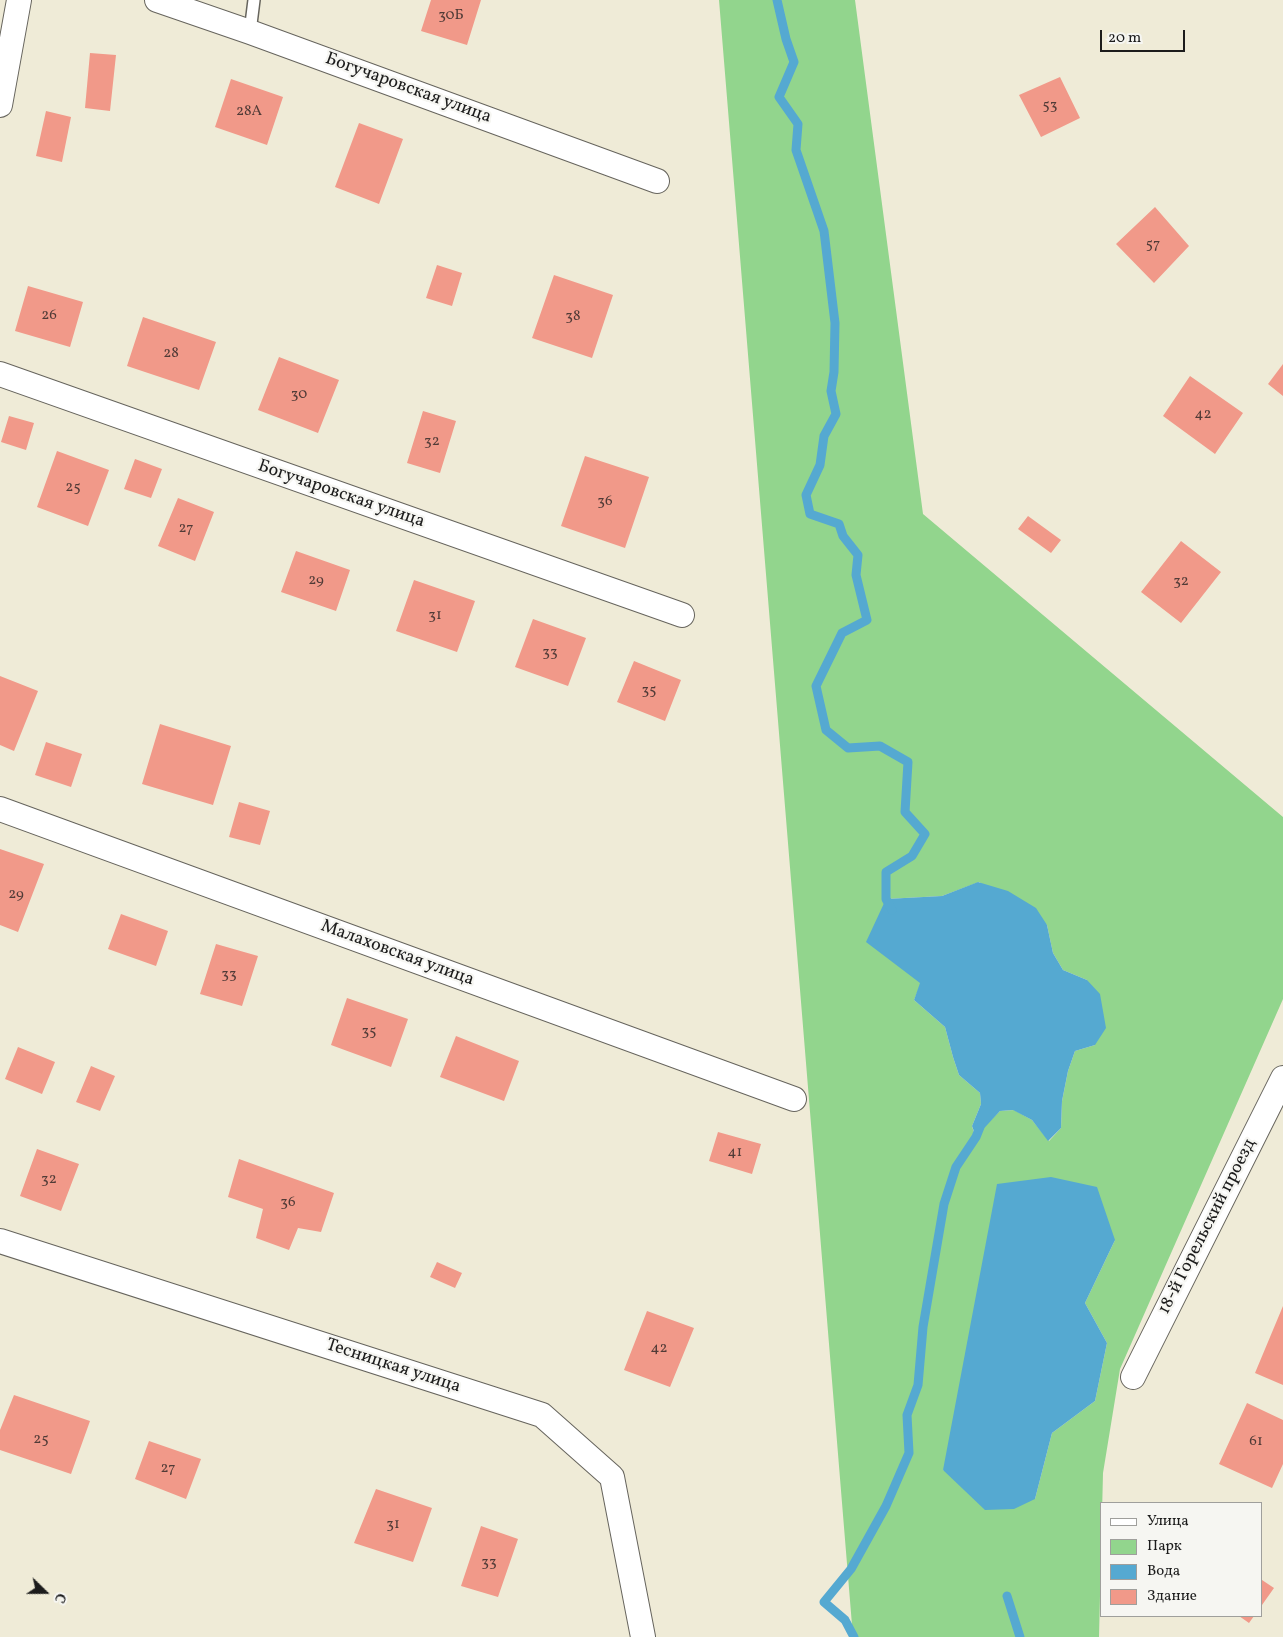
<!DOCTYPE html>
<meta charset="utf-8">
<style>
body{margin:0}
#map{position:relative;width:1283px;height:1637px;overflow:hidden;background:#efebd7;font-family:Vollkorn,serif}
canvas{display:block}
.legend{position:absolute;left:1100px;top:1502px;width:162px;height:115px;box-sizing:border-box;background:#f6f6f2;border:1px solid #9f9f9c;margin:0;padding:6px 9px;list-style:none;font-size:15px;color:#1c1c1c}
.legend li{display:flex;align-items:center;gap:10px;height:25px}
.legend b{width:25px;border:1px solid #9f9f9c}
.north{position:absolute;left:20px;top:1567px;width:50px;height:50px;-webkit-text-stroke:4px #f6f6f2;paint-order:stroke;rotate:112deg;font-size:14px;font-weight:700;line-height:20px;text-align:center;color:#1c1c1c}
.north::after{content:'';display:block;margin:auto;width:18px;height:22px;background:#1c1c1c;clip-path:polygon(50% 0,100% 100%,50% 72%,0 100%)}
.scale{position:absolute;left:1100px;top:30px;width:85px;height:22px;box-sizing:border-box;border:2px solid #1c1c1c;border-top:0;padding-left:6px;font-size:15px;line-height:18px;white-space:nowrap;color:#1c1c1c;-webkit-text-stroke:4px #f6f6f2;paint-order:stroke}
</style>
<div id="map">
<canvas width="1283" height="1637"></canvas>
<ul class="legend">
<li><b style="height:6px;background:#fff"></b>Улица</li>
<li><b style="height:14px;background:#92d58d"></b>Парк</li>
<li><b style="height:14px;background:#55a9d1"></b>Вода</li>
<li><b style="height:14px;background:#f19989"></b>Здание</li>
</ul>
<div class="north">С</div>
<div class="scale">20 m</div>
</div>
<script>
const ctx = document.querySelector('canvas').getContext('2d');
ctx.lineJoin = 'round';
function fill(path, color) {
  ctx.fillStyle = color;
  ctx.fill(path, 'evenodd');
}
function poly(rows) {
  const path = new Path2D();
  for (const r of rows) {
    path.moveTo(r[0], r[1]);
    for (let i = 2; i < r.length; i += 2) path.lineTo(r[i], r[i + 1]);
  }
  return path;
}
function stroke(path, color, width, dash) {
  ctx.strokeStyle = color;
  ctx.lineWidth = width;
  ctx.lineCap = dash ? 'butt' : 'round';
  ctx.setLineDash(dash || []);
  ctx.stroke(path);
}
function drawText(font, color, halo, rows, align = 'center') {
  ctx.font = font + ' Vollkorn,serif';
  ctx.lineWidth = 4.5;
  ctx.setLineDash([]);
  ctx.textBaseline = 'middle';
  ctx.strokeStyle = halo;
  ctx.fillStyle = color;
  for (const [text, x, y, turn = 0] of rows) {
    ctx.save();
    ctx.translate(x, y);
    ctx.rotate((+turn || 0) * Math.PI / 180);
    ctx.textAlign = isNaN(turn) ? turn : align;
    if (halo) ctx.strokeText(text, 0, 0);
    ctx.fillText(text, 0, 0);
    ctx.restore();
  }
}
fill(poly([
 [719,0,855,0,923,514,1283,817,1283,999,1120,1369,1103,1473,1099,1637,853,1637],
 [979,882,1047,925,1053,953,1063,970,1087,980,1095,1045,1075,1051,1068,1071,1062,1101,1061,1128,1049,1141,1032,1120,1014,1110,1000,1111,975,1136,972,1126,981,1104,980,1093,959,1075,953,1057,945,1027,914,1000,921,983,886,899,942,896],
 [1115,1240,1085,1303,1107,1343,1095,1401,1052,1433,1035,1499,943,1470]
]), '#92d58d');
fill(poly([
 [978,882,1008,891,1036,908,1047,925,1053,953,1063,970,1087,980,1100,994,1106,1028,1095,1045,1075,1051,1068,1071,1062,1101,1061,1128,1048,1141,1032,1120,1013,1110,1000,1111,976,1137,972,1126,981,1104,980,1093,959,1075,953,1057,945,1027,914,1000,920,983,866,942,886,899,942,896],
 [1051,1177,1097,1187,1115,1240,1085,1303,1107,1343,1095,1401,1052,1433,1035,1499,1014,1509,985,1510,943,1470,997,1184]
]), '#55a9d1');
stroke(poly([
 [777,0,786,39,794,62,779,97,798,124,796,150,824,231,835,323,834,372,831,391,836,414,824,436,820,465,806,495,810,514,839,524,843,536,858,555,856,575,867,620,842,633,816,686,826,730,848,748,880,746,908,762,905,812,925,834,912,856,886,872,886,899,892,910],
 [1007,1596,1020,1637],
 [854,1637,845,1620,824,1602,851,1569,886,1506,909,1453,907,1415,918,1385,923,1327,944,1204,956,1167,976,1137,980,1127]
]), '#55a9d1', 9);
fill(poly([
 [431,0,481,0,467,45,421,31],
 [90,53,116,55,110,111,85,108],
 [1060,77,1080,118,1041,137,1019,95],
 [231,79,283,97,267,145,215,127],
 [46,111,71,117,62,162,36,156],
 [359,123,403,139,379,204,335,187],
 [1155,207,1189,246,1154,283,1116,244],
 [437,265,462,273,452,306,426,298],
 [554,275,613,295,592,358,532,338],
 [28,286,83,302,70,347,15,331],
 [143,317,216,342,199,390,127,366],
 [279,357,339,380,318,433,258,410],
 [1283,364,1283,396,1268,384],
 [1190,376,1243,413,1215,454,1163,416],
 [423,411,456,421,440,473,407,463],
 [9,416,34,423,26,450,1,442],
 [57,451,109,470,88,526,37,507],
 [585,456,649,477,625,548,561,526],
 [135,459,162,469,151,498,124,489],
 [178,498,214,512,195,561,158,546],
 [1028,516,1061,540,1051,553,1018,529],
 [1181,541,1221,572,1181,623,1141,592],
 [296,551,350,570,336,611,281,592],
 [414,580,475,601,457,652,396,631],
 [533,619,586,638,568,686,515,667],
 [634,661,681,680,665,721,617,702],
 [0,676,38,691,14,751,0,745],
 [160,724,231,746,213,805,142,784],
 [46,742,82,754,71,787,35,775],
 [239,802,270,811,260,845,229,837],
 [0,849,44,864,18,932,0,925],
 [121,914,168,931,156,966,108,949],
 [216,944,258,956,242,1006,200,994],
 [347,998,408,1019,391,1067,331,1045],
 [456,1036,519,1061,504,1101,440,1077],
 [18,1047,55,1062,42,1094,5,1079],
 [91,1066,115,1076,100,1111,76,1102],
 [718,1132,761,1144,752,1174,709,1161],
 [37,1149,79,1164,61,1211,20,1196],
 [239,1159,334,1193,321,1232,298,1228,289,1250,256,1238,263,1209,228,1197],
 [437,1262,462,1273,455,1288,430,1277],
 [1283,1306,1283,1385,1255,1373],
 [647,1311,694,1328,670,1387,624,1370],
 [14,1395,90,1421,71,1474,0,1450,0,1430],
 [1247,1403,1283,1420,1283,1464,1272,1488,1219,1464],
 [149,1441,201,1459,186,1499,135,1479],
 [376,1489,432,1508,413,1562,354,1543],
 [481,1526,518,1539,498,1597,461,1586],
 [1262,1580,1274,1588,1262,1605],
 [1239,1616,1254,1616,1249,1623]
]), '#f19989');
const service = poly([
 [250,32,254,0]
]);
const minor = poly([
 [157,0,250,32,657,181],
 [0,105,19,0],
 [0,374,682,615],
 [0,809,794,1099],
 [0,1241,542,1415,612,1477,643,1637],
 [1133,1377,1283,1078]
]);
stroke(service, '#66645d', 14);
stroke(minor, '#66645d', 26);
stroke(service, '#fff', 11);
stroke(minor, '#fff', 24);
drawText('15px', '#513b37', null, [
 ["30Б",451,16],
 ["53",1050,106],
 ["28А",249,112],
 ["57",1153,245],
 ["26",49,316],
 ["38",573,317],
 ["28",171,354],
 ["30",299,395],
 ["42",1203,415],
 ["32",432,442],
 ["25",73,488],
 ["36",605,502],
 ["27",186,529],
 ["29",316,581],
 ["32",1181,582],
 ["31",435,616],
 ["33",550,653],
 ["35",649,691],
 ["29",16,895],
 ["33",229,975],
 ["35",369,1032],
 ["41",735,1153],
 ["32",49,1180],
 ["36",288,1203],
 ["42",659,1349],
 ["25",41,1440],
 ["61",1256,1442],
 ["27",168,1469],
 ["31",393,1525],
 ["33",489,1563]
]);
drawText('18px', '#1c1c1c', '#f6f6f2', [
 ["Богучаровская улица",408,89,20],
 ["Богучаровская улица",341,495,19],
 ["Малаховская улица",397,954,20],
 ["18-й Горельский проезд",1208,1227,-63],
 ["Тесницкая улица",393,1367,18]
]);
</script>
